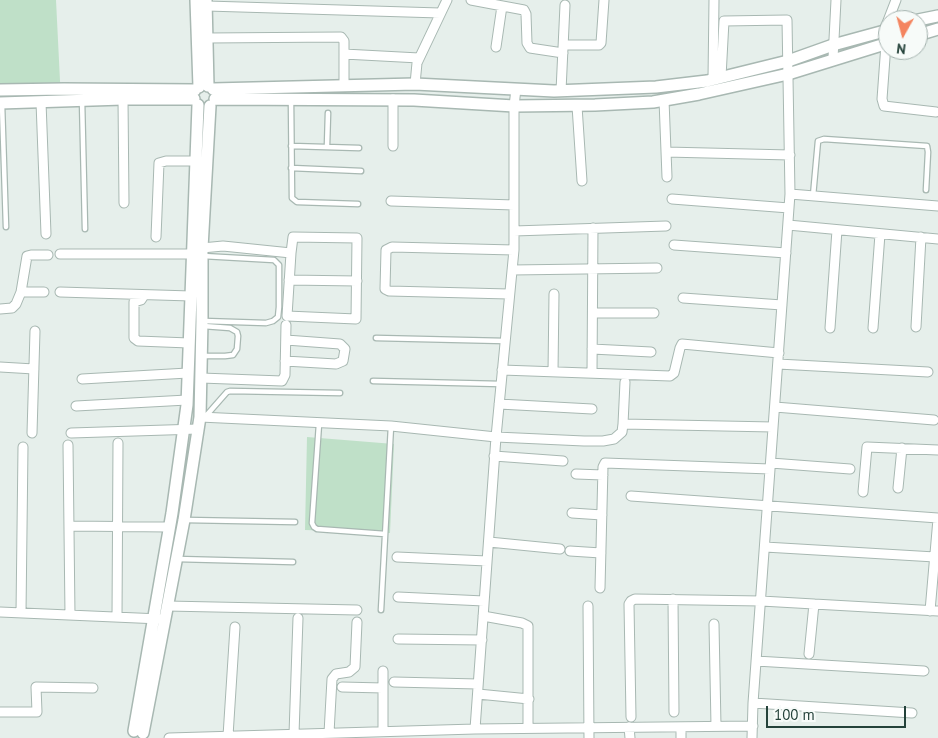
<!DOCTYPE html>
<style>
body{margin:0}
#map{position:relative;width:938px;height:738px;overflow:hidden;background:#e6efeb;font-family:"PT Sans",sans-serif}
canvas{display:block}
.north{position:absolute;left:878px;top:10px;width:50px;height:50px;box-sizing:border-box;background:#f7fbf9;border:1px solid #a3b1ad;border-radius:50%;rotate:187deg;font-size:14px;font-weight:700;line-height:20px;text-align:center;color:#24423a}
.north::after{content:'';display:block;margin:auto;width:18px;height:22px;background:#f4845f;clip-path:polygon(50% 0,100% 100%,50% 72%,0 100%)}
.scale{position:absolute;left:766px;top:706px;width:140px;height:22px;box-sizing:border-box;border:2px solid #24423a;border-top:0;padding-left:6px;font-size:15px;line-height:18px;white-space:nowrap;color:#24423a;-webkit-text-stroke:4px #f7fbf9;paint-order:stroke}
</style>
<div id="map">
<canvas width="938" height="738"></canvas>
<div class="north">N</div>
<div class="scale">100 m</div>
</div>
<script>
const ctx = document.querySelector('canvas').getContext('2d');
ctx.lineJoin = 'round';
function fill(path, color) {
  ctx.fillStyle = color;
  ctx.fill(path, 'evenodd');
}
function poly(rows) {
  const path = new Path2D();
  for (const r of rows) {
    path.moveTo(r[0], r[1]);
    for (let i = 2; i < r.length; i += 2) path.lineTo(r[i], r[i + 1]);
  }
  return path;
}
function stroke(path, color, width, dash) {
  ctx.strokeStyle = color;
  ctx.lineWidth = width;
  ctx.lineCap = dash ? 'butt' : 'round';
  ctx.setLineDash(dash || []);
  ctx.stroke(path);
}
fill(poly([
 [0,0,56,0,61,101,0,102],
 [307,437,394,444,390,533,305,530]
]), '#bfe0c8');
const service = poly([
 [82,100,85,229],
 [291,100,292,198,297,202,358,204],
 [2,104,6,227],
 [291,146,359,148],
 [327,146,328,113],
 [291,168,361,171],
 [813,196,818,141,824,139,927,146,928,152,926,190],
 [203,256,274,260,279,265,279,307,278,317,273,321,266,323,204,321],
 [376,338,505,341],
 [203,356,225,356,233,355,237,349,238,336,237,332,230,328,203,326],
 [373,381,501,384],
 [205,417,227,392,230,391,340,393],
 [319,424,312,523,314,527,317,529,385,534],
 [186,520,295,522],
 [177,559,293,562],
 [381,610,391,426]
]);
const minor = poly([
 [471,0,524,10,526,14,527,43,530,48,563,53],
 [207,6,440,13],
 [884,31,896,0],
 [208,38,341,37,344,41,344,85],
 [886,44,882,99,884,106,936,112],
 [564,45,599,45,601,43,604,0],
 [496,47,502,6],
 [344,54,419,58],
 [833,59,836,0],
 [721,77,724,21,787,20,790,194,753,703,752,738],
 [713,79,714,0],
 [415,84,417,63,447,0],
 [561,91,565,5],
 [123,99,124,203],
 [664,100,667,177],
 [41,102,46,234],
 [577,106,582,181],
 [393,146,393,99],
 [666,152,790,155],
 [790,194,938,206],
 [672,199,789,208],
 [391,201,514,205],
 [788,225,938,239],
 [514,231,666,226],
 [156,237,159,163,166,161,195,161],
 [674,245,786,253],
 [202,248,223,246,291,253,287,316,356,319,357,238,293,237,291,253],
 [60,254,192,254],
 [512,270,657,268],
 [289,280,357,281],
 [21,292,27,256,31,255,48,255],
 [60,292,191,296],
 [509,294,389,291,385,289,386,250,392,247,514,250],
 [143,297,141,300,134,302,134,338,138,341,189,343],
 [683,298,782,305],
 [0,309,12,308,16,304,21,292,44,292],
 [593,313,654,313],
 [916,327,921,237],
 [830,328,837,230],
 [873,328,880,234],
 [592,349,651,352],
 [285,361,336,364,343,361,345,349,340,344,286,340],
 [778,364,928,372],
 [0,367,34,369],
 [502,370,670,376,674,373,680,348,682,344,779,353],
 [553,372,554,294],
 [592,373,593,228],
 [201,378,282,381,285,375,286,325],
 [82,379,188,373],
 [625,382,623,424,773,427],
 [499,404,592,409],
 [76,406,187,400],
 [775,407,934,420],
 [200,417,391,426,496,437,584,441,603,441,614,439,622,432,623,424],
 [32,433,35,331],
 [71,433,198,429],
 [68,445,70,615],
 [494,456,563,461],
 [771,463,850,469],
 [576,474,603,475],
 [898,488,902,448],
 [863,492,867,447,938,450],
 [631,496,938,518],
 [572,513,602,515],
 [69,526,169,527],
 [489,542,560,549],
 [765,547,935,557],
 [570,551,601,553],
 [397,557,487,561],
 [600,588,603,467,605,463,770,469],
 [398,597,484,601],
 [673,599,674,712],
 [167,606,357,610],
 [588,606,589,738],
 [930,611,938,519],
 [0,612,160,619],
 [21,613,23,447],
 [483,616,522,623,528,626,528,728],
 [117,617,118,443],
 [714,624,716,726],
 [398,639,482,640],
 [809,654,814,604],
 [756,661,924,671],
 [394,682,478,684],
 [342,687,383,688],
 [478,694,529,699],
 [753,703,912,713],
 [0,712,37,712,36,687,93,688],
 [631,717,629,604,631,601,635,599,761,601,938,611],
 [629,727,630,738],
 [475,729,496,437,514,250,514,106,516,89],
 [383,731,383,671],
 [329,733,332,679,336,674,349,672,355,667,357,622],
 [294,734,298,618],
 [228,736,235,627],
 [169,738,475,729,753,726],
 [681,738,681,727]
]);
const tertiary = poly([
 [196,0,199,87],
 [206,0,208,86],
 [918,20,938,16],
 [918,35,938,29],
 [213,89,415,84,554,91,656,87,707,81,788,61,833,45,888,30],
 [0,90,64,89,195,90],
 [215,99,414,100,514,106,595,105,653,102,699,94,788,74,888,43],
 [0,103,123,99,194,99],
 [134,731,172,513,187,405,198,105],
 [143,733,184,520,200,417,202,321,202,248,210,106]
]);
stroke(service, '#a8b8b2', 7);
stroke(minor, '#a8b8b2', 11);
stroke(tertiary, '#a8b8b2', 14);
stroke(service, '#fff', 4.5);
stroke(minor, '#fff', 9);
stroke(tertiary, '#fff', 11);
</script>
